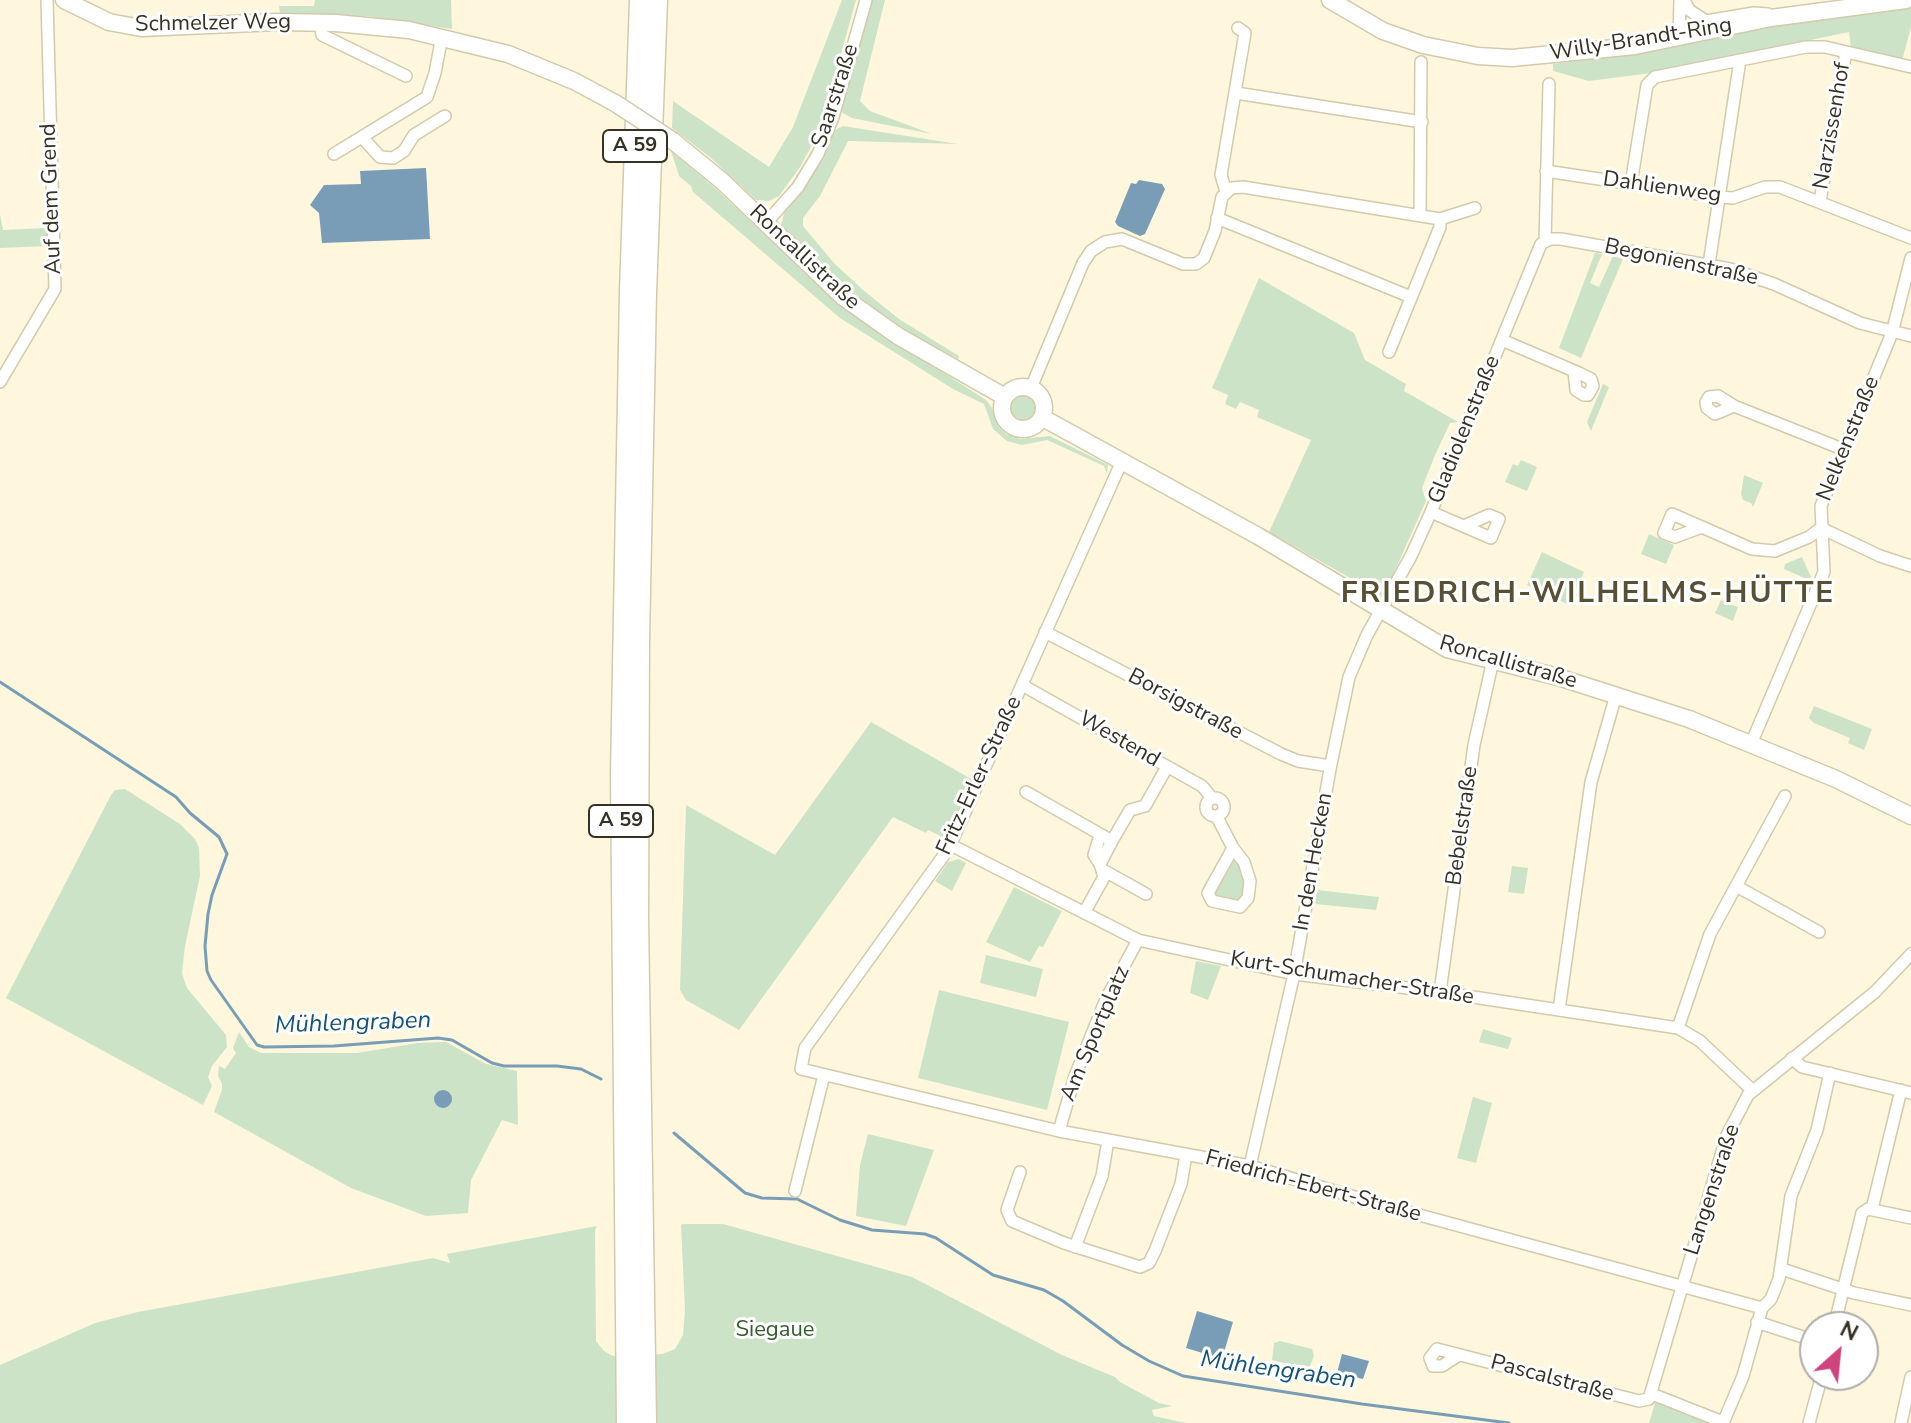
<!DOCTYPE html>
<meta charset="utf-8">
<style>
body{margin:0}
#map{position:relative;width:1911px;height:1423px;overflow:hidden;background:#fef7dd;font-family:"Nunito Sans",sans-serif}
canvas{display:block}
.north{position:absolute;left:1799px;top:1311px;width:80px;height:80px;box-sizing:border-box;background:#fff;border:2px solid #aeada8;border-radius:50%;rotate:27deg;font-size:22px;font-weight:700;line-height:32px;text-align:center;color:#353125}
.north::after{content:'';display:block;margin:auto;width:28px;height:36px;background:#ce447d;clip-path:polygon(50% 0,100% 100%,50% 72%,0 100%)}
</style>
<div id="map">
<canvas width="1911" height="1423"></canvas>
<div class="north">N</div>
</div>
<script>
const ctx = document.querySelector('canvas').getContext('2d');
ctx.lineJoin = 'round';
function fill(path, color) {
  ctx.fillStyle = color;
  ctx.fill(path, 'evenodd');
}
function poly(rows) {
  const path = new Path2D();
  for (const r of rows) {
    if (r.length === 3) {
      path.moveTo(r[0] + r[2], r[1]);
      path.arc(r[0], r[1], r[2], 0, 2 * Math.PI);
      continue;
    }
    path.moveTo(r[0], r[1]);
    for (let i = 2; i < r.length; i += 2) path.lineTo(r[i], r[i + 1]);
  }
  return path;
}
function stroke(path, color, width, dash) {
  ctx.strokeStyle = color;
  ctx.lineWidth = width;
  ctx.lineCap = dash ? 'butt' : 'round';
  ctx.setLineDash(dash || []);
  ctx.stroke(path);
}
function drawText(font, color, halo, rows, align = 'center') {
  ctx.font = font + ' "Nunito Sans",sans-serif';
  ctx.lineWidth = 6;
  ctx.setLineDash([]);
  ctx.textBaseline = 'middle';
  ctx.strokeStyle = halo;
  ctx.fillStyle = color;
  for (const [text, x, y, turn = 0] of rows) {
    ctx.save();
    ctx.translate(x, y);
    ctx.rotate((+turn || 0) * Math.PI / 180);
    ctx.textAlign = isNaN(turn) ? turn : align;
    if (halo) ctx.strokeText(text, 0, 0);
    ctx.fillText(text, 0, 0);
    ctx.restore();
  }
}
fill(poly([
 [315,0,451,0,452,29,367,16,280,13,279,6,314,6],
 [842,0,856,0,829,97,813,143,800,167,779,196,769,201,756,200,711,158,672,128,673,101,769,167,793,127],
 [871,0,885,0,860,101,870,111,932,134,852,118,841,112],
 [1911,5,1911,27,1902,61,1851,48,1849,32,1652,73,1589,81,1553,71,1553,64,1622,55,1806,18],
 [843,126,958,144,848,141,820,196,803,218,803,226,834,263,863,290,899,319,959,356,958,359,915,336,864,301,818,262,781,226,784,213,815,171,833,131],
 [671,151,715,188,843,308,986,400,992,408,998,426,1006,434,1021,439,1050,436,1108,465,1107,474,1104,466,1047,440,1022,445,1007,441,993,429,984,404,953,389,840,318,693,192,691,186,679,176],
 [0,214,3,230,47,228,48,246,0,248],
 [1595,253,1602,254,1590,283,1599,287,1613,256,1623,259,1581,358,1559,348],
 [1259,278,1354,333,1365,360,1406,384,1404,391,1458,422,1450,423,1435,455,1422,488,1426,501,1384,595,1374,595,1371,590,1269,532,1311,440,1257,417,1259,410,1240,402,1236,409,1225,404,1228,395,1212,388],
 [1603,384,1609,387,1591,431,1587,422],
 [1023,408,16],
 [1521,460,1537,467,1527,491,1505,482,1513,464,1518,466],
 [1744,475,1763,483,1753,507,1751,503,1743,500,1741,494],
 [1649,534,1674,545,1666,564,1641,554],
 [1542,552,1584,572,1569,605,1527,585],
 [1802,557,1811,577,1809,580,1784,569,1785,564],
 [1721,600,1738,607,1733,621,1715,613],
 [1814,706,1872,729,1864,750,1848,743,1850,738,1814,723,1809,718],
 [871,722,973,780,947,839,928,830,926,833,893,817,739,1030,686,1000,680,990,686,805,775,855],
 [125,789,180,824,195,839,199,848,200,876,185,946,182,973,187,988,226,1035,227,1047,212,1066,208,1077,212,1086,203,1105,6,998,111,795,115,790],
 [959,859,966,863,952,891,935,881,948,862],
 [1233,861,1240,864,1247,880,1244,894,1237,902,1218,898,1213,892,1230,862],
 [1512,866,1528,868,1524,894,1508,892],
 [1014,887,1062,911,1043,947,1039,946,1030,962,986,942],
 [1317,890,1379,897,1376,910,1315,904],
 [986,955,1043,969,1036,997,980,983],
 [1196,961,1221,966,1208,1000,1190,993],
 [939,990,1069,1022,1047,1110,918,1078],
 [1483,1029,1512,1038,1508,1049,1479,1042],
 [239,1032,249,1047,261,1053,357,1053,418,1043,446,1042,486,1064,517,1071,518,1125,502,1120,471,1180,468,1213,426,1216,351,1188,214,1112,222,1090,222,1084,218,1076,219,1066,225,1069,236,1053,233,1048],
 [1473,1097,1492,1103,1476,1163,1457,1158],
 [868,1134,934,1150,906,1226,856,1216,860,1165],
 [683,1224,723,1224,912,1277,1062,1355,1115,1377,1120,1382,1159,1403,1172,1406,1152,1410,1154,1416,1186,1423,0,1423,0,1365,95,1323,138,1312,433,1258,450,1263,447,1254,597,1226,595,1230,596,1341,604,1351,613,1356,662,1354,675,1349,683,1335,685,1310,681,1225],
 [1280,1341,1312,1349,1314,1356,1310,1366,1303,1368,1272,1360,1274,1343],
 [1656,1400,1710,1423,1649,1423]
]), '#cce3c7');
fill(poly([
 [426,168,430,239,322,243,319,213,310,205,324,185,361,184,360,171],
 [1139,180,1162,184,1165,189,1145,234,1140,236,1118,226,1115,222,1131,183,1136,184],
 [443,1099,9],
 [1197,1311,1233,1322,1222,1359,1186,1348],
 [1342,1354,1369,1361,1363,1379,1337,1373]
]), '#799db6');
stroke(poly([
 [0,682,176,797,190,813,219,837,227,854,212,895,208,914,205,946,207,971,211,980,257,1045,264,1047,334,1046,438,1038,452,1040,492,1063,504,1066,557,1066,581,1069,601,1079],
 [674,1133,745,1193,762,1198,797,1199,840,1220,872,1230,925,1234,936,1238,993,1275,1044,1290,1063,1301,1122,1345,1149,1361,1183,1376,1362,1404,1509,1423]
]), '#799db6', 3);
const street = poly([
 [1684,0,1689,10,1706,21,1754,13,1768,14],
 [320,22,322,35,406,76],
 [1679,38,1680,0],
 [1236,93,1422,122],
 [362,137,380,157,393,158,404,151,414,135,445,116],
 [334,154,427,97,435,73,442,36],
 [1546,171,1719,197,1733,198,1765,187,1780,187,1911,238],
 [1631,184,1647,85,1655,77,1806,47,1825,47,1911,67],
 [1226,192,1221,175,1245,33,1238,28],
 [1820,201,1846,52],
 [1420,216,1421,62],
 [1217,218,1411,297],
 [765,224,798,187,818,154,833,117,866,0],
 [1545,241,1549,84],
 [1709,264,1740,60],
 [1502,340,1579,373,1591,379,1593,386,1588,395,1584,395,1576,390,1574,372],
 [1389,352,1440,227,1440,219],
 [0,382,55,289,47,0],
 [1031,388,1083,263,1091,251,1105,242,1122,239,1183,264,1196,264,1204,258,1215,231,1222,197,1231,188,1243,187,1440,219,1475,208],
 [1734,406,1715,414,1707,408,1706,402,1709,397,1718,396,1734,406,1845,450],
 [1122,461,949,848,805,1048,801,1069,1059,1131,1250,1166,1375,1203,1762,1308],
 [1431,512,1491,538,1499,519,1489,515,1464,526],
 [1702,527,1675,537,1664,533,1672,514,1752,549,1775,551,1809,537,1821,528],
 [1821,528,1880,556,1911,566],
 [1045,632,1281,754,1298,761,1330,766],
 [1022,685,1202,786,1212,798],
 [1751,744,1824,572,1821,506,1892,333,1911,258],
 [1026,792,1112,841],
 [1215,807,9],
 [1217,817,1233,848],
 [1100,835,1094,855,1100,864],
 [951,845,1138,940,1294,974,1440,992,1678,1028,1700,1041,1752,1090],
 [1233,848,1244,862,1250,881,1248,898,1240,907,1212,901,1208,893,1233,848],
 [1103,870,1146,894],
 [1736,886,1819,932],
 [1084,913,1104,877,1100,864,1112,841,1130,810,1145,806,1167,767],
 [1440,992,1474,745,1493,660],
 [1559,1010,1591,782,1616,695],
 [1678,1028,1710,934,1785,796],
 [1792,1058,1802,1067,1911,1093],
 [1059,1131,1075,1076,1106,999,1138,940],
 [1250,1166,1294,974,1330,769,1349,677,1367,635,1411,556,1431,512,1541,244,1550,239,1561,239,1730,269,1774,284,1860,323,1911,336],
 [1020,1172,1007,1210,1012,1221,1064,1243,1140,1267,1149,1263,1155,1251,1181,1184,1186,1155],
 [795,1191,824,1075],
 [1872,1209,1901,1090],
 [1075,1247,1102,1176,1108,1140],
 [1782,1269,1854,1293,1911,1305],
 [1757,1322,1815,1341],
 [1834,1327,1862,1213,1868,1209,1911,1218],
 [1459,1355,1442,1366,1433,1366,1430,1358,1437,1349,1639,1401,1649,1399,1727,1135,1748,1095,1875,992,1911,954],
 [1652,1394,1723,1422],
 [1723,1423,1743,1376,1762,1308,1771,1299,1779,1279,1791,1196,1817,1130,1830,1073],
 [1809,1423,1822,1375],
 [1901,1423,1911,1377]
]);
const secondary = poly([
 [64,0,109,22,141,28,277,22,336,23,409,30,508,54,574,81,615,103],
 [1330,0,1383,31,1423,45,1478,56,1512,58,1635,46,1771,18,1906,0],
 [673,141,722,181,843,297,898,336,1005,397],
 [1023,408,21],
 [1043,418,1258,536,1447,649,1558,677,1689,719,1836,779,1911,816]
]);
const highway = poly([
 [627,1423,621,774,630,292,640,0],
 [646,1423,638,919,639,641,646,293,657,0]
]);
stroke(street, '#d3caab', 14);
stroke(secondary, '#d3caab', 19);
stroke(highway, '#d3caab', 23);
stroke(street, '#fff', 11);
stroke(secondary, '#fff', 16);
stroke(highway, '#fff', 20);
const secondaryBridge = poly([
 [615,103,673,141]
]);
stroke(secondaryBridge, '#d3caab', 19, []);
stroke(secondaryBridge, '#fff', 16);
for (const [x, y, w] of [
 [635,146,64],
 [621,821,64]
]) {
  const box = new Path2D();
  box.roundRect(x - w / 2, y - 16, w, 32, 6);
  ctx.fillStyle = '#fff';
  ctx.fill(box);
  stroke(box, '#353125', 2);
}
drawText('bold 20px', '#353125', null, [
 ["A 59",635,146],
 ["A 59",621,821]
]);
drawText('22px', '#353125', '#fff', [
 ["Schmelzer Weg",213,24,-1],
 ["Willy-Brandt-Ring",1641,40,-9],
 ["Saarstraße",836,96,-72],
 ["Narzissenhof",1833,126,-80],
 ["Dahlienweg",1662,188,8],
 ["Auf dem Grend",52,199,-92],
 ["Roncallistraße",804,258,43],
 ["Begonienstraße",1681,263,12],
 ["Gladiolenstraße",1465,430,-68],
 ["Nelkenstraße",1849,439,-68],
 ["Roncallistraße",1508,663,16],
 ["Borsigstraße",1185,705,28],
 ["Westend",1119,740,30],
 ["Fritz-Erler-Straße",980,776,-65],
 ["Bebelstraße",1463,826,-82],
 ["In den Hecken",1314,862,-80],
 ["Kurt-Schumacher-Straße",1352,979,9],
 ["Am Sportplatz",1096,1034,-67],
 ["Friedrich-Ebert-Straße",1313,1187,15],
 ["Langenstraße",1713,1190,-72],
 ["Pascalstraße",1552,1379,15]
]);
drawText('22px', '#345b2d', '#fff', [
 ["Siegaue",775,1331]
]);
drawText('italic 24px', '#145376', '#fff', [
 ["Mühlengraben",353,1024,-2],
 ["Mühlengraben",1278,1371,8]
]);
ctx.letterSpacing = '2px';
drawText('bold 30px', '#585035', '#fff', [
 ["FRIEDRICH-WILHELMS-HÜTTE",1588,595]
]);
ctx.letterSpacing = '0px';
</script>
